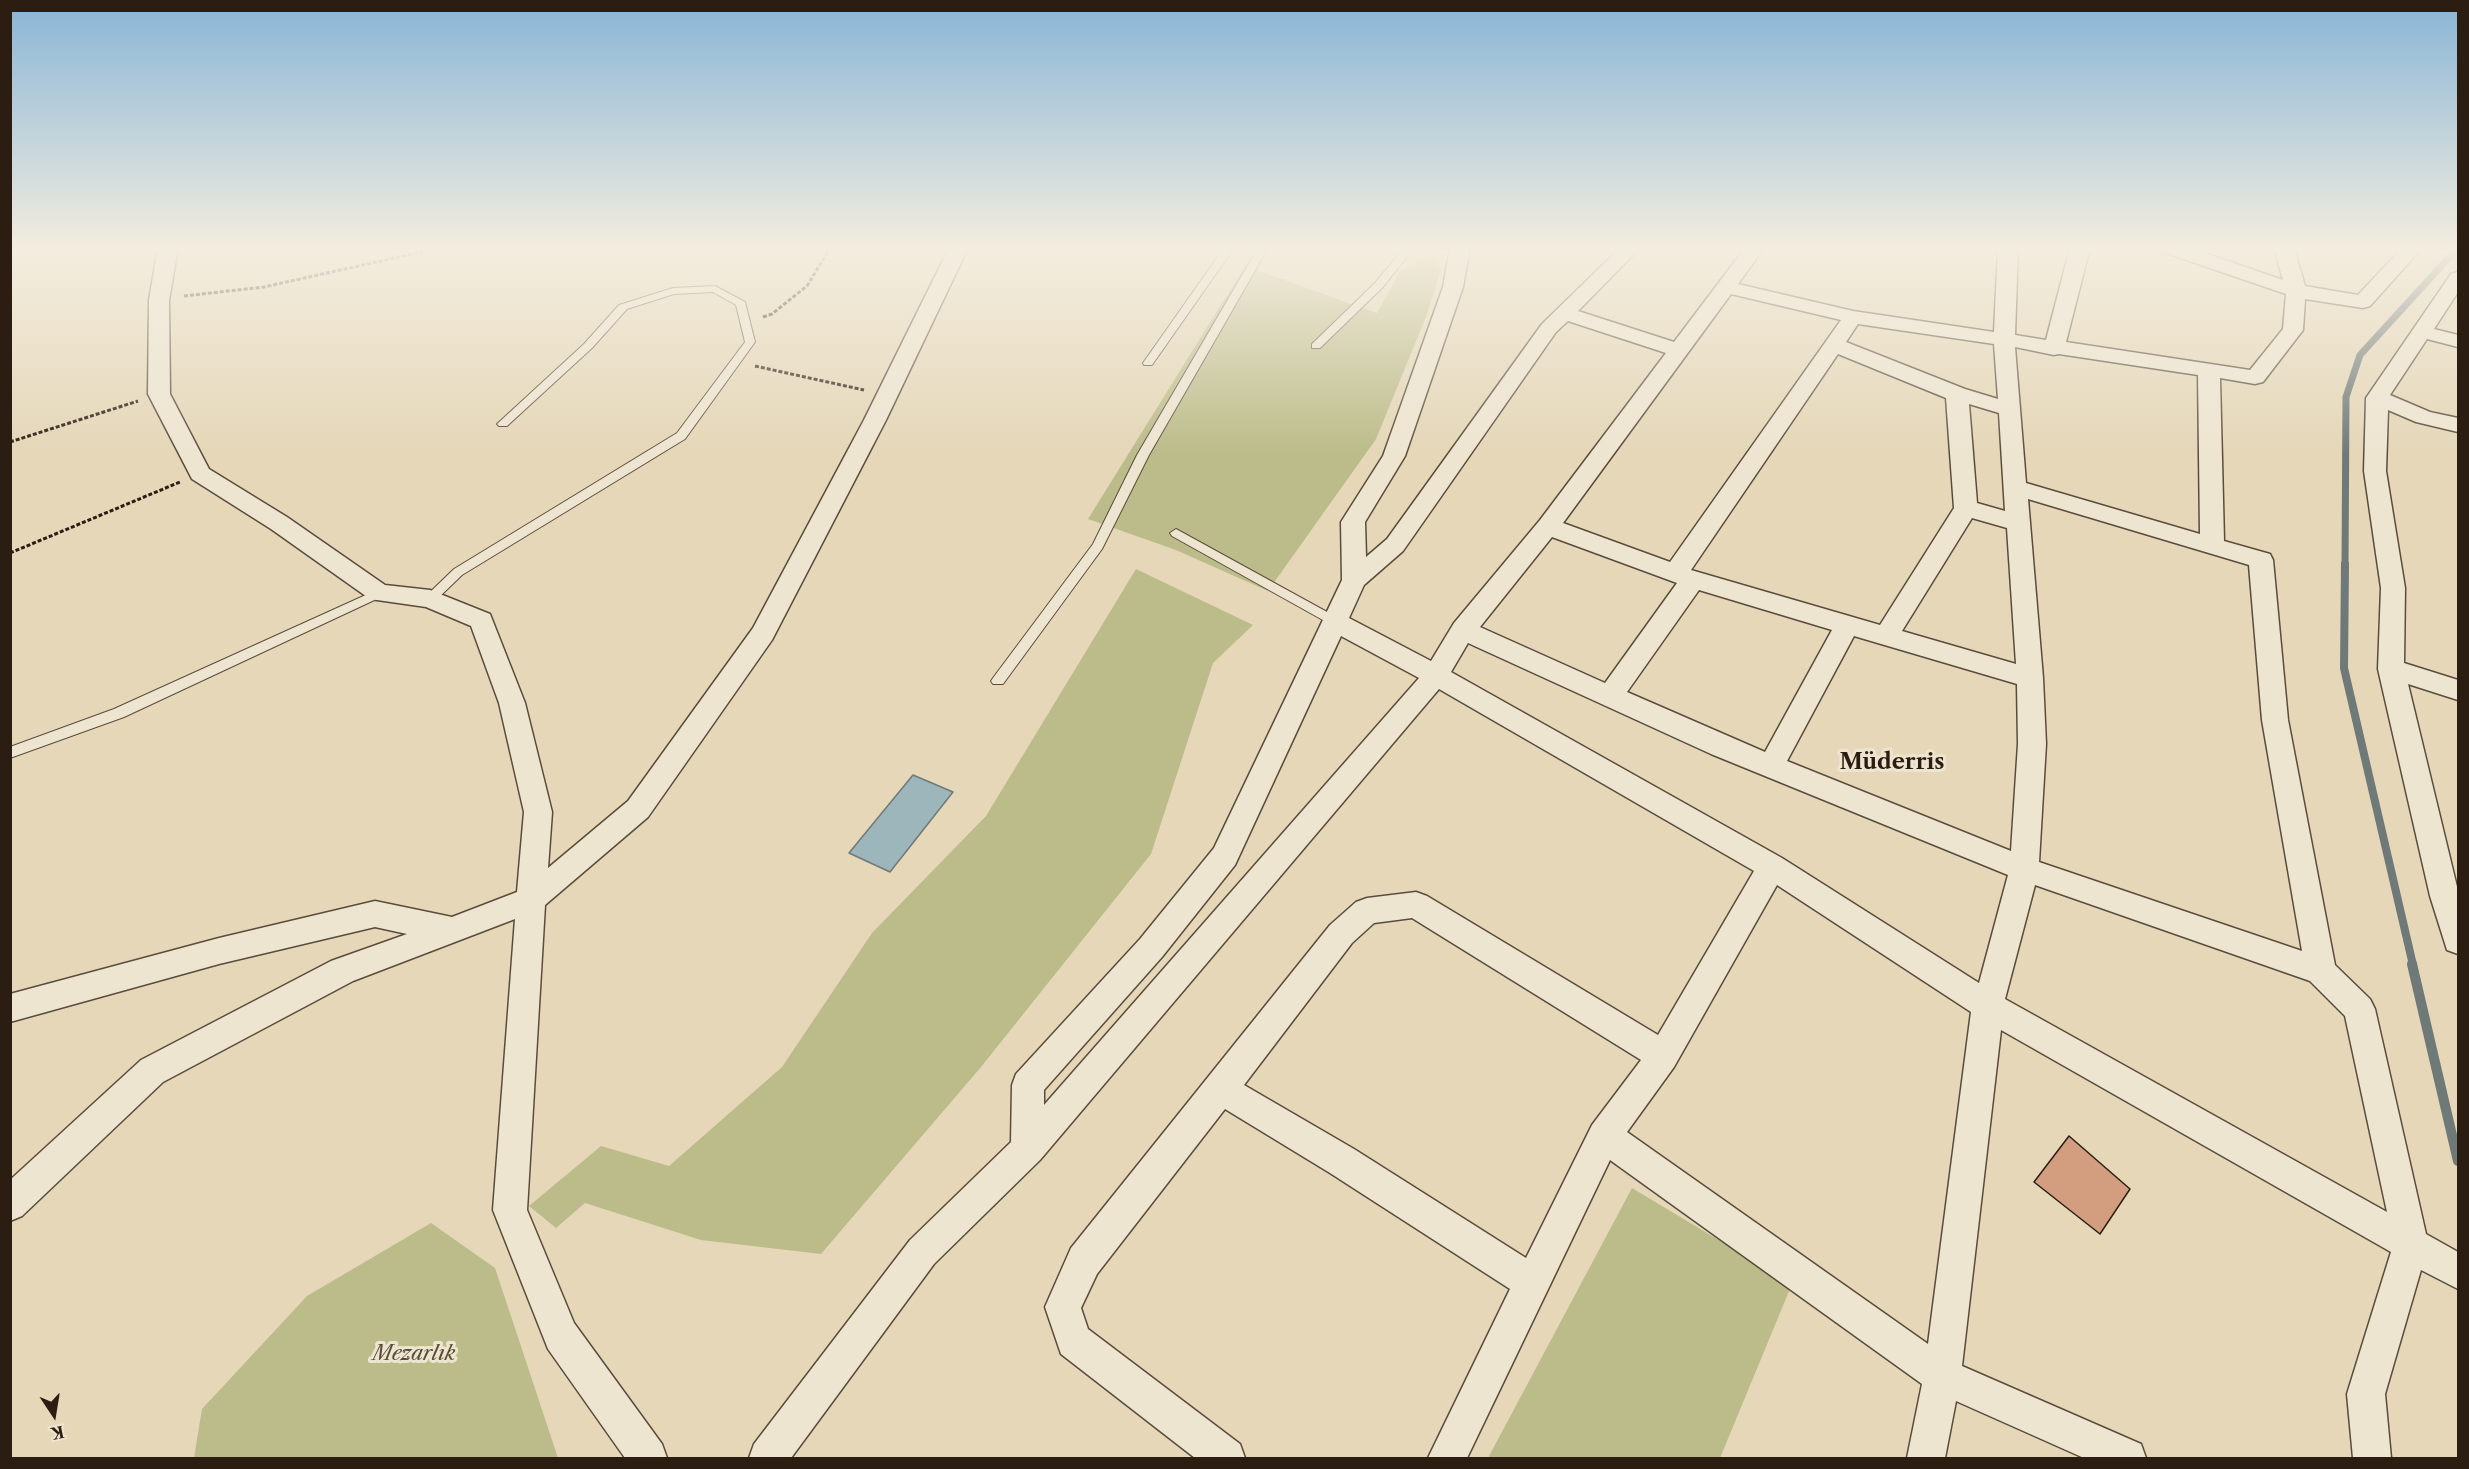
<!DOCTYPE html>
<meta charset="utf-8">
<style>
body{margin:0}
#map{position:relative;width:2469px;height:1469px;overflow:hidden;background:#e5d7b8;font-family:"Libre Caslon Text",serif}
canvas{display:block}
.frame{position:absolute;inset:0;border:12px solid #2c1d13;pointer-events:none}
.north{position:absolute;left:24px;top:1385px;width:60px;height:60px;-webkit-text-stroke:4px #eee5d1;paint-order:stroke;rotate:168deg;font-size:16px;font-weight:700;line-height:24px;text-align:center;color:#2c1d13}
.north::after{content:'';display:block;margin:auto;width:21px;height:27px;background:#2c1d13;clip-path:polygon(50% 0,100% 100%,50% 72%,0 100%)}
</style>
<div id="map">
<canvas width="2469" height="1469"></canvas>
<div class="frame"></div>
<div class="north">K</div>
</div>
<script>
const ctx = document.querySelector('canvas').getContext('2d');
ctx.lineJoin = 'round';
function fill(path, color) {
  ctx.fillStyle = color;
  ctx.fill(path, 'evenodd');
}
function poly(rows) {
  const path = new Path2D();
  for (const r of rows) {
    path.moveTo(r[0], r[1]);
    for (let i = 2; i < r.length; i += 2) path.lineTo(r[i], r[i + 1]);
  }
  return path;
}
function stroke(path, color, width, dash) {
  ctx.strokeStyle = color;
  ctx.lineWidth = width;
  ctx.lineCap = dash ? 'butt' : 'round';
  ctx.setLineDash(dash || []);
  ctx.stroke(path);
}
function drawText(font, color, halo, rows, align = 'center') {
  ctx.font = font + ' "Libre Caslon Text",serif';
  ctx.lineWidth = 6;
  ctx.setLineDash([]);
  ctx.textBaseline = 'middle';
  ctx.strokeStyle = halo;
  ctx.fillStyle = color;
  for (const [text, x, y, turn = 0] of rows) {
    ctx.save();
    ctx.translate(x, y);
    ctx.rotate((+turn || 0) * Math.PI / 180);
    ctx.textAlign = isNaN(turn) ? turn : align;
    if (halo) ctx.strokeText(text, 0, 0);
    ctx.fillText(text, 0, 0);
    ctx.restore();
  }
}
fill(poly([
 [1432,254,1441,270,1426,317,1376,439,1268,591,1176,550,1088,519,1245,266,1377,313,1400,271],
 [1136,569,1253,625,1213,663,1151,854,981,1067,821,1254,701,1240,585,1203,556,1228,529,1206,601,1146,669,1166,782,1067,872,933,986,816],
 [1632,1188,1792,1284,1720,1458,1488,1458],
 [431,1223,495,1268,558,1458,194,1458,202,1409,307,1296]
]), '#bbbc8a');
const water = poly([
 [913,775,953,792,890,872,849,853,913,775]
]);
fill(water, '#9cb6bb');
stroke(water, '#6f7978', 1.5);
stroke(poly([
 [2345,566,2346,397,2360,355,2456,250]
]), '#6f7978', 7);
stroke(poly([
 [2345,564,2344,668,2413,965]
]), '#6f7978', 8);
stroke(poly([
 [2412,964,2458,1161]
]), '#6f7978', 10);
const building = poly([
 [2069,1136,2130,1189,2100,1234,2034,1182,2069,1136]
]);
fill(building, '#d39e80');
stroke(building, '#2c1d13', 1.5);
const service = poly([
 [1224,248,1234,248,1152,365,1144,365,1143,363,1224,248],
 [1258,248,1268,248,1149,455,1102,549,1003,684,993,684,991,681,993,678,1093,544,1137,455,1258,248],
 [1404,248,1414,248,1383,287,1320,348,1312,348,1312,344,1375,283,1404,248],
 [715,286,745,302,755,342,685,439,462,575,434,602,426,602,424,599,426,596,454,569,677,433,745,342,736,305,713,292,674,294,627,309,592,348,507,426,499,426,497,424,584,344,619,305,673,288,715,286],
 [1176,529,1338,618,1340,621,1338,624,1330,624,1172,536,1170,533,1176,529],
 [379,589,383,590,385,593,383,596,124,717,10,758,10,747,114,709,379,589]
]);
const minor = poly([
 [158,248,178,248,169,300,170,394,209,469,287,517,385,585,430,590,490,614,525,703,552,812,548,868,628,801,753,628,864,420,949,248,968,248,886,420,772,640,648,817,545,905,527,1210,574,1323,662,1444,667,1458,625,1458,548,1349,493,1210,515,919,353,981,163,1082,22,1216,10,1221,10,1180,141,1060,331,961,407,934,375,927,219,964,10,1022,10,994,219,938,375,901,452,917,517,892,524,812,499,703,471,626,426,607,370,599,271,529,192,479,148,394,149,300,158,248],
 [1450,248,1470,248,1463,287,1405,456,1365,522,1366,557,1387,539,1542,324,1620,248,1640,248,1578,311,1674,342,1745,248,1764,248,1738,284,1853,311,1994,332,1998,248,2018,248,2015,335,2046,340,2070,248,2090,248,2066,342,2250,370,2283,329,2286,294,2163,252,2161,248,2190,248,2283,280,2274,248,2294,248,2305,286,2358,295,2402,248,2422,248,2370,306,2363,308,2305,299,2303,330,2263,382,2255,384,2220,378,2224,541,2270,554,2273,560,2288,720,2335,965,2370,999,2375,1009,2426,1234,2458,1252,2458,1289,2421,1270,2385,1394,2391,1458,2353,1458,2347,1394,2391,1252,2001,1030,1962,1366,2141,1444,2146,1458,2084,1458,1956,1401,1945,1458,1907,1458,1922,1384,1610,1160,1467,1458,1428,1458,1510,1289,1330,1173,1225,1109,1097,1274,1081,1308,1088,1329,1240,1444,1245,1458,1195,1458,1061,1354,1045,1307,1071,1248,1330,925,1356,902,1367,898,1416,892,1427,896,1658,1035,1754,871,1439,689,1040,1160,934,1264,791,1458,749,1458,754,1444,910,1240,1011,1142,1012,1085,1016,1074,1140,939,1214,848,1342,580,1341,522,1383,456,1443,287,1450,248],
 [1731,294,1841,320,1670,562,1563,523,1731,294],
 [1568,321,1666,353,1540,520,1454,623,1431,661,1349,618,1364,585,1403,551,1556,332,1568,321],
 [1858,324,1994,344,1998,399,1965,389,1846,342,1858,324],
 [2015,347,2054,355,2059,354,2198,375,2200,534,2026,483,2015,347],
 [1838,354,1946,398,1954,508,1880,625,1691,570,1838,354],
 [1969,404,1999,413,2005,511,1977,503,1969,404],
 [2028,499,2249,565,2262,720,2302,951,2039,862,2046,744,2043,678,2028,499],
 [1972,518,2007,528,2016,664,1902,631,1972,518],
 [1552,537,1677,583,1605,683,1480,627,1552,537],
 [1699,590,1832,630,1765,752,1627,692,1699,590],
 [1341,636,1419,678,1044,1105,1044,1090,1162,957,1235,865,1341,636],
 [1854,636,2017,684,2018,744,2011,851,1787,761,1854,636],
 [1468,643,1711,754,2008,875,1979,983,1782,858,1451,672,1468,643],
 [1777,885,1971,1012,1928,1344,1627,1132,1674,1067,1777,885],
 [2035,885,2310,981,2345,1016,2387,1212,2005,999,2035,885],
 [1412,918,1641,1060,1592,1125,1526,1258,1354,1149,1244,1085,1352,943,1374,923,1412,918],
 [2458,272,2458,292,2434,329,2458,335,2458,347,2427,339,2390,395,2430,412,2458,418,2458,432,2416,422,2388,410,2386,471,2405,588,2404,663,2458,680,2458,700,2408,684,2458,891,2458,954,2447,950,2430,896,2378,669,2381,588,2364,471,2366,398,2451,274,2458,272]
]);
stroke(service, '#5a4c3c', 2);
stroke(minor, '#5a4c3c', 3);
stroke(poly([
 [184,296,264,287,439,248],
 [763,317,772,314,807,286,830,248],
 [755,366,864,390],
 [10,442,138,401],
 [10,553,180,482]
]), '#2c1d13', 3, [4, 2]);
fill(service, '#eee5d1');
fill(minor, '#eee5d1');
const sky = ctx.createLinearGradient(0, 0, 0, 454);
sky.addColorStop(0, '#89b5d6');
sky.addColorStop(0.55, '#f3eddf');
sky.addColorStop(1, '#f3eddf00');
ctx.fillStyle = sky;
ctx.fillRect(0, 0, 2469, 454);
drawText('italic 20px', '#574d37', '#eee5d1', [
 ["Mezarlık",414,1354]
]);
drawText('bold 22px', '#2c1d13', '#eee5d1', [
 ["Müderris",1892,763]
]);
</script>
